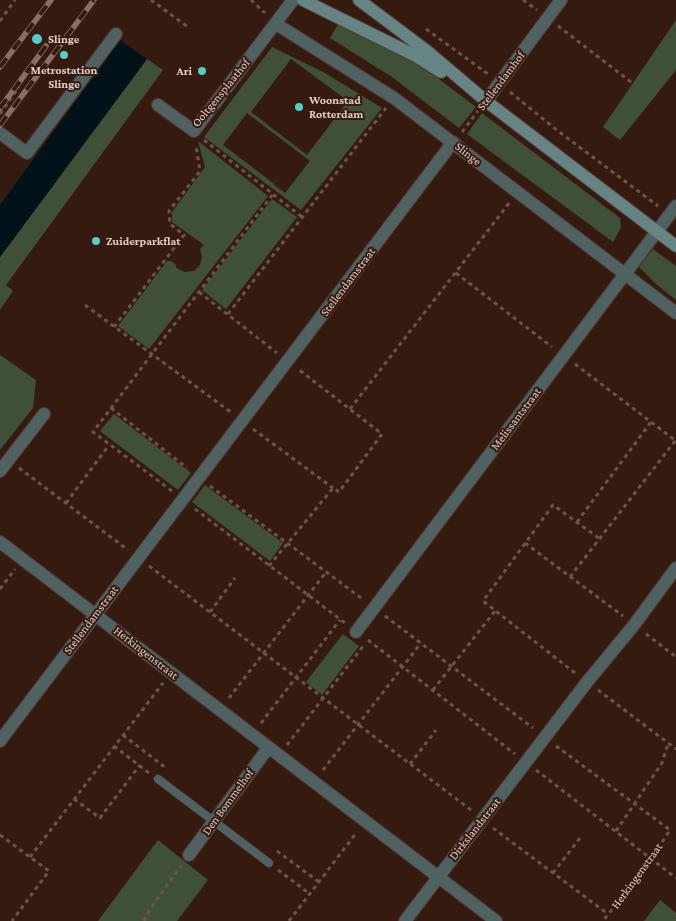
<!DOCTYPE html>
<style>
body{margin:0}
canvas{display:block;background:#351a10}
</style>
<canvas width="676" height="921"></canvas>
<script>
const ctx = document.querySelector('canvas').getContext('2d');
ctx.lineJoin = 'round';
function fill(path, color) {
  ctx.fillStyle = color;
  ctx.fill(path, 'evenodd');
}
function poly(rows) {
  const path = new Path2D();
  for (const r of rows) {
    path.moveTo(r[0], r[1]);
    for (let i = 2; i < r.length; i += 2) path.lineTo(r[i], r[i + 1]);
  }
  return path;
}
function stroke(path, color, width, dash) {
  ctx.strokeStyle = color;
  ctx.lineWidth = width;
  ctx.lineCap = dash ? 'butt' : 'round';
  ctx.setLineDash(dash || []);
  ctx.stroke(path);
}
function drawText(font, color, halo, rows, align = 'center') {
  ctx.font = font + ' "Crimson Pro",serif';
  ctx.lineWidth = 4;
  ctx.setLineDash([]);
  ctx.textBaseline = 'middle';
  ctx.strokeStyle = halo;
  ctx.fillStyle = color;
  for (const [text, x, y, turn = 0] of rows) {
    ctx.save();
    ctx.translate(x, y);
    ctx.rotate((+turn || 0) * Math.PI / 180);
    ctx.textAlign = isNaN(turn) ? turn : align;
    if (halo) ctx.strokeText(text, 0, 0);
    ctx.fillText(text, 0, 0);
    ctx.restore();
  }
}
fill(poly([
 [676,20,676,70,620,140,603,127],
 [340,21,419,64,476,107,459,128,392,77,330,38],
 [272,47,325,73,382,108,301,210,204,137],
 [291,59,348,101,307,155,251,112],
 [247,113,310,161,285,193,273,184,281,173,273,183,223,145],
 [147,59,163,70,6,285,13,291,0,310,0,257],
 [482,113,620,218,621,228,613,242,467,134],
 [198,141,268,196,149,349,118,326,167,261,171,261,176,265,176,268,185,272,194,271,200,265,202,257,200,249,204,245,172,222,172,212,205,167],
 [272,199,297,217,226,309,202,290],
 [653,249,676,266,676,300,656,284,639,267],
 [0,355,36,380,33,408,0,450],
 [114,414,191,473,178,490,100,431],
 [205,485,283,543,270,561,192,502],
 [343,634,359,646,322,695,306,682],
 [158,840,208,880,177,921,98,921],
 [660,900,676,913,676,921,644,921]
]), '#405038');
fill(poly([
 [120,40,147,59,0,257,0,205]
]), '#011318');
const lane = poly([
 [158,779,269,863]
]);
const street = poly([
 [276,24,394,98,676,313],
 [486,101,561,0],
 [158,105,194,131,293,0],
 [0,133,27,153,116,34],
 [0,471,44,414],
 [0,542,496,921],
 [356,632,676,206],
 [0,741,453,142],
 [189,855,268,748],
 [405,921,587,682,634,625,676,568]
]);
const secondary = poly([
 [303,0,414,55,441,72],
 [359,0,427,51,486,101,676,246]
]);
stroke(lane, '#50372d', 9);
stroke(street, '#50372d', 14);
stroke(secondary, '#50372d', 14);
stroke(poly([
 [151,0,188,27],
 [251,0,265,13],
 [523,0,537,10],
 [0,21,15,0],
 [558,26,631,82],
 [426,29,488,74],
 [510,92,558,131,658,206],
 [0,114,19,87],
 [462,132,478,111],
 [204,140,302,217],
 [456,273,552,347],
 [199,292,277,353],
 [85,305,232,413],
 [228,314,386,108],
 [114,327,184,235,170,224,169,211,200,171,196,146],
 [575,364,676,441],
 [111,408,187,468],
 [350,409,510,202],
 [253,429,333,488],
 [19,468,128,550],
 [210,486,364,600],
 [172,491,93,432,273,194],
 [66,503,109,445],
 [195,509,345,623],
 [577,522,651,422],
 [525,543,623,616],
 [149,566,471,810],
 [269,566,333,488,339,492,382,434,298,369],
 [570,577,675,441],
 [0,589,15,569],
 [210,612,235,578],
 [385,616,533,728],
 [646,634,676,657],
 [368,640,515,754],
 [575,673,483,601,553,505,600,539],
 [433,690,495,611],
 [598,690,676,749],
 [229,698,326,572],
 [261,723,340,620],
 [123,735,166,768],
 [287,745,364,645],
 [114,746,149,773],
 [556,746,670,830,651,859,603,921],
 [410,764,436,730],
 [323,770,421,643],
 [536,770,676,878],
 [74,799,100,818,140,765],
 [493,828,608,914],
 [616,831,662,763,668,744],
 [0,835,49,871,12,921],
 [277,851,319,882],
 [30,857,163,683],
 [278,870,310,894],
 [553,873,580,838],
 [144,921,150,909,181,866],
 [289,921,357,832]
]), '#6d544b', 3, [4, 4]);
stroke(lane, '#4f6161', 8);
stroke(street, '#4f6161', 12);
stroke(secondary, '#678484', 12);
const rail = poly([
 [0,67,51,0],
 [0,108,46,46],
 [0,125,94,0]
]);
stroke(rail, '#876f67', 5.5);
stroke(rail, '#351a10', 4, [11]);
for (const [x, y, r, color] of [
 [37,39,6,"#54cdc8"],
 [64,55,5,"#54cdc8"],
 [202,71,5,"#54cdc8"],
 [299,107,5,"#54cdc8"],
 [96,241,5,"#54cdc8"]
]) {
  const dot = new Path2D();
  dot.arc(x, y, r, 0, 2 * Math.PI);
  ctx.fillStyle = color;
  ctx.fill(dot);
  stroke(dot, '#351a10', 2);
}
drawText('bold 12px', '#e0cdc6', '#351a10', [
 ["Slinge",48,39],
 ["Metrostation",64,70,"center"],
 ["Slinge",64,84,"center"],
 ["Ari",192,71,"right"],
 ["Woonstad",309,100],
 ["Rotterdam",309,114],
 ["Zuiderparkflat",106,241]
], 'left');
drawText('12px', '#e0cdc6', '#351a10', [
 ["Stellendamhof",501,81,-53],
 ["Ooltgensplaathof",221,93,-51],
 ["Slinge",468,154,38],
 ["Stellendamstraat",348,282,-53],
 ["Melissantstraat",516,419,-53],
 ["Stellendamstraat",91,620,-53],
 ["Herkingenstraat",146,653,38],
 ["Den Bommelhof",228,802,-54],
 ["Dirkslandstraat",475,829,-52],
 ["Herkingenstraat",637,876,-54]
]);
</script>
